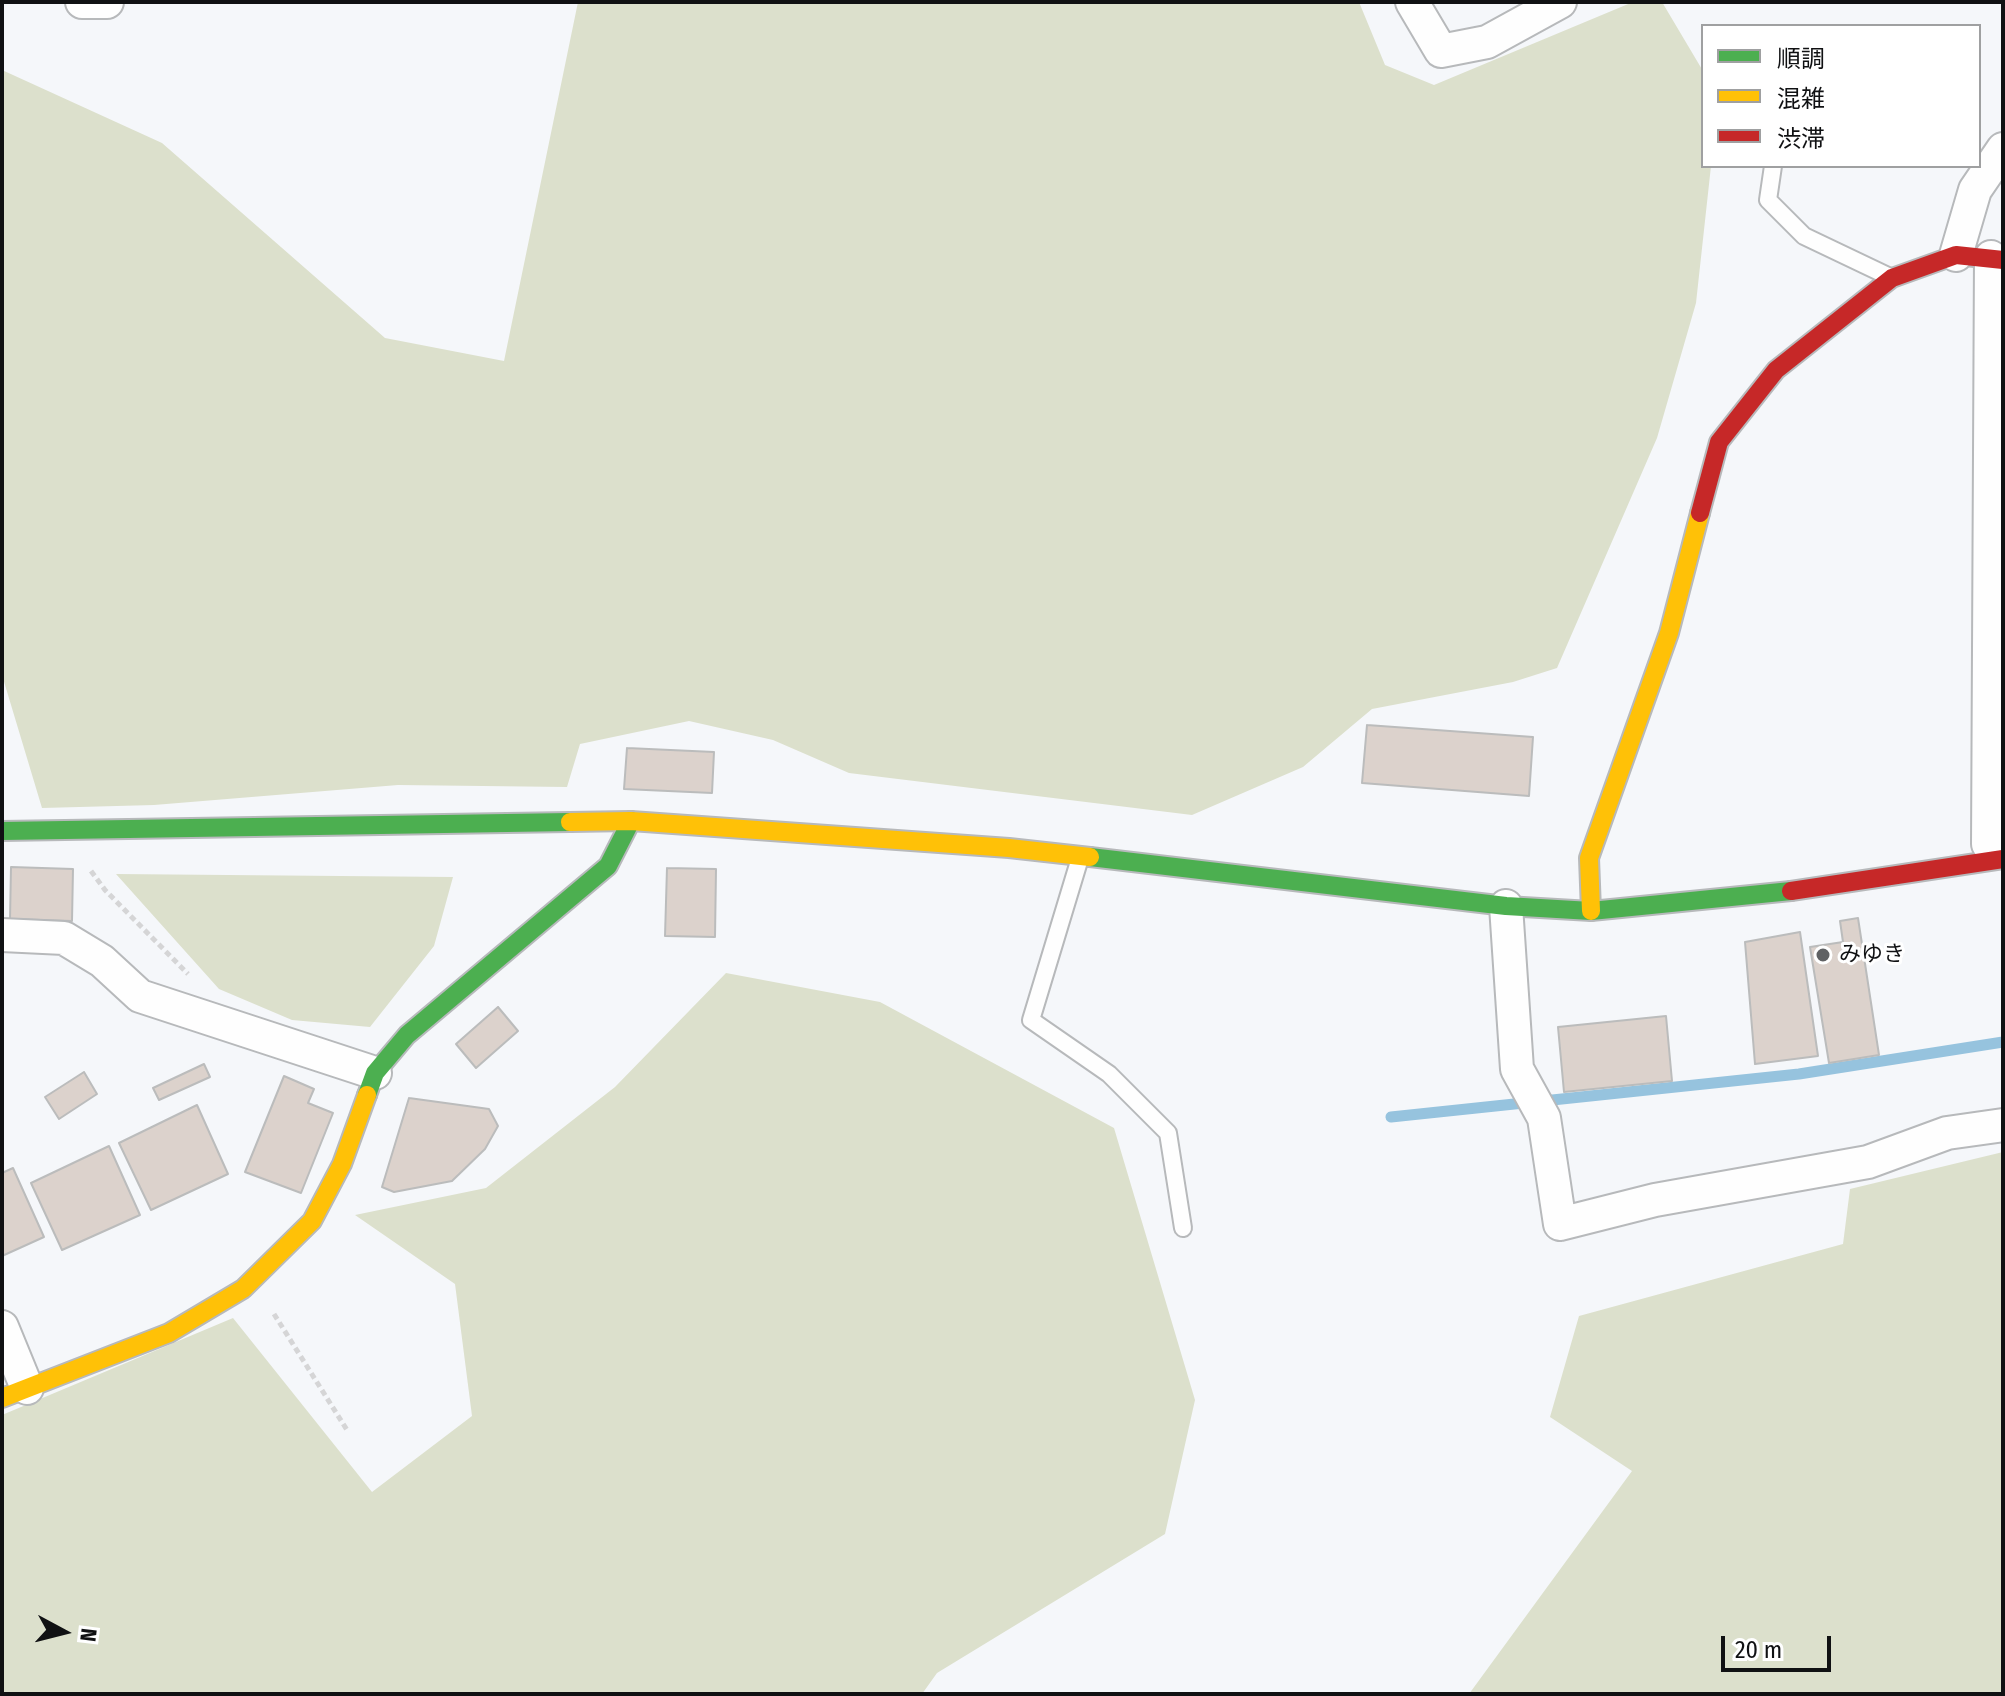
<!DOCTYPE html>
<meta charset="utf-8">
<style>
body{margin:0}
#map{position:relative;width:2005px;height:1696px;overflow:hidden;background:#f5f7fa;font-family:"Fira Sans Condensed","Noto Sans JP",sans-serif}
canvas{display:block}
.frame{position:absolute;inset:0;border:4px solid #101113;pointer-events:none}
.legend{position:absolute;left:1701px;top:24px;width:280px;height:144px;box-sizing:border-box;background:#fff;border:2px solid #9fa0a1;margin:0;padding:10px 14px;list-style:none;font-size:24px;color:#101113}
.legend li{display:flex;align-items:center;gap:16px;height:40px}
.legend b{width:40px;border:2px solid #9fa0a1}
.north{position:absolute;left:24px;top:1592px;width:80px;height:80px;-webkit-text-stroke:6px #fff;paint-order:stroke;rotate:97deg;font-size:22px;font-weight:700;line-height:32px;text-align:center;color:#101113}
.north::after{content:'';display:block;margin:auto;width:28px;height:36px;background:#101113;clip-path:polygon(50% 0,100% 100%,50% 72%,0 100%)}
.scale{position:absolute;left:1721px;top:1636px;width:110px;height:36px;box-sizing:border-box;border:4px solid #101113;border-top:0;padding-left:10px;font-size:24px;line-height:28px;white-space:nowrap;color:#101113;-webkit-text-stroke:6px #fff;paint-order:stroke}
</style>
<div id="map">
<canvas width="2005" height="1696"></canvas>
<div class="frame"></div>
<ul class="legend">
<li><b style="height:10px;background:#4caf50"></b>順調</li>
<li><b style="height:10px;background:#ffc107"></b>混雑</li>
<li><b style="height:10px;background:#c62828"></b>渋滞</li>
</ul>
<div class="north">N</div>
<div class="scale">20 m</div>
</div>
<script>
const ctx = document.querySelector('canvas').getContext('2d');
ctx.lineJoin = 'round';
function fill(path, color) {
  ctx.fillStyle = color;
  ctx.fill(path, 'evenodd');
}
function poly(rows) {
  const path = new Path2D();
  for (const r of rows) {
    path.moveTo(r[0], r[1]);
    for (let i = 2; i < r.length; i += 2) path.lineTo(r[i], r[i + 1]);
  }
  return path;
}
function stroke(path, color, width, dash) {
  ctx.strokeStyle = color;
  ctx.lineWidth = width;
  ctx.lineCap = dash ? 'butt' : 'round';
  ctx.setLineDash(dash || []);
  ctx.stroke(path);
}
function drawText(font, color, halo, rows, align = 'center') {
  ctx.font = font + ' "Fira Sans Condensed","Noto Sans JP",sans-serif';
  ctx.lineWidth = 6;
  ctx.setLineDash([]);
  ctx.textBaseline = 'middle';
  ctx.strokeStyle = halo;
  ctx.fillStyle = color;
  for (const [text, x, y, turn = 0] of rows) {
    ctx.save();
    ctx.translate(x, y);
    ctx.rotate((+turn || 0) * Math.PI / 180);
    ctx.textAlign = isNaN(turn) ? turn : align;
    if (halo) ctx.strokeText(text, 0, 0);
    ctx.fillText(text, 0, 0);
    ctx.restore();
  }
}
fill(poly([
 [578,2,1359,2,1385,65,1434,85,1633,2,1662,2,1703,71,1703,166,1711,166,1696,303,1657,438,1557,668,1513,682,1372,709,1303,767,1192,815,849,773,773,740,689,721,580,744,567,787,398,785,154,805,42,808,2,675,2,70,162,143,385,338,504,361],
 [116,874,453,877,434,946,370,1027,292,1020,219,989],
 [726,973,880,1002,1114,1128,1195,1400,1165,1534,937,1673,922,1694,2,1694,2,1415,233,1318,372,1492,472,1416,455,1284,355,1215,486,1188,615,1087],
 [2003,1152,2003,1694,1469,1694,1632,1471,1550,1417,1579,1316,1843,1244,1850,1189]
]), '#dce0cc');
stroke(poly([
 [1391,1117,1799,1074,2003,1042]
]), '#96c3de', 11);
const building = poly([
 [1367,725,1533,737,1529,796,1362,783,1367,725],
 [627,748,714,752,712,793,624,789,627,748],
 [11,867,73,869,72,921,10,919,11,867],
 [667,868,716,869,715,937,665,936,667,868],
 [1858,918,1879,1055,1829,1063,1810,947,1843,942,1840,921,1858,918],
 [1800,932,1818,1056,1755,1064,1745,942,1800,932],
 [498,1007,518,1031,476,1068,456,1044,498,1007],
 [1666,1016,1672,1081,1564,1092,1558,1027,1666,1016],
 [204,1064,210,1077,159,1100,153,1088,204,1064],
 [84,1072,97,1094,59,1119,45,1097,84,1072],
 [284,1076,314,1089,308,1103,333,1113,301,1193,245,1172,284,1076],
 [409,1098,489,1109,498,1126,485,1149,452,1181,394,1192,382,1187,409,1098],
 [197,1105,228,1174,151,1210,119,1143,197,1105],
 [109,1146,140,1215,62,1250,31,1183,109,1146],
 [13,1168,44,1237,2,1256,2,1173,13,1168]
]);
fill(building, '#dcd2cc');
stroke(building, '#bbbcbc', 2);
const lane = poly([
 [1773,166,1768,200,1804,236,1890,277],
 [1080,858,1031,1020,1109,1074,1168,1133,1183,1228]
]);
const street = poly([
 [82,2,107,2],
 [1412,2,1441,51,1487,42,1560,2],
 [1956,255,1975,190,2003,149],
 [1988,844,1991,257],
 [1506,906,1517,1069,1544,1118,1560,1224,1655,1200,1868,1162,1947,1133,2003,1125],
 [2,935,64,938,102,961,140,996,375,1073],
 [2,1327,27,1388]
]);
const fast = poly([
 [2,831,570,822],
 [1090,857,1506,906,1591,911,1791,891],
 [367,1095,375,1073,407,1035,608,866,631,821]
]);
const slow = poly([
 [570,822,631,821,1009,848,1090,857],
 [1591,911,1589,858,1669,633,1700,513],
 [2,1398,169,1333,243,1289,312,1221,342,1164,367,1095]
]);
const jam = poly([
 [1700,513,1719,442,1776,370,1892,278,1956,255,2003,260],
 [1791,891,2003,859]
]);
stroke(lane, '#b7b9bb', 20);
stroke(street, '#b7b9bb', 36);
stroke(fast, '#b7b9bb', 22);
stroke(slow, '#b7b9bb', 22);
stroke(jam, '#b7b9bb', 22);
stroke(poly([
 [91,871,105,890,188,974],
 [274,1314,347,1430]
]), '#d5d5d6', 5, [6, 4]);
stroke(lane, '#fefefe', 16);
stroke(street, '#fefefe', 32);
stroke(fast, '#4caf50', 18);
stroke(slow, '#ffc107', 18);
stroke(jam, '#c62828', 18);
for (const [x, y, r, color] of [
 [1823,955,8,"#606264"]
]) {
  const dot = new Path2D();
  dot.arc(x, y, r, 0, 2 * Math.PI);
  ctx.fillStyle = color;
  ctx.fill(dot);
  stroke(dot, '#fff', 3);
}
drawText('22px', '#101113', '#fff', [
 ["みゆき",1839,955]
], 'left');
</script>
